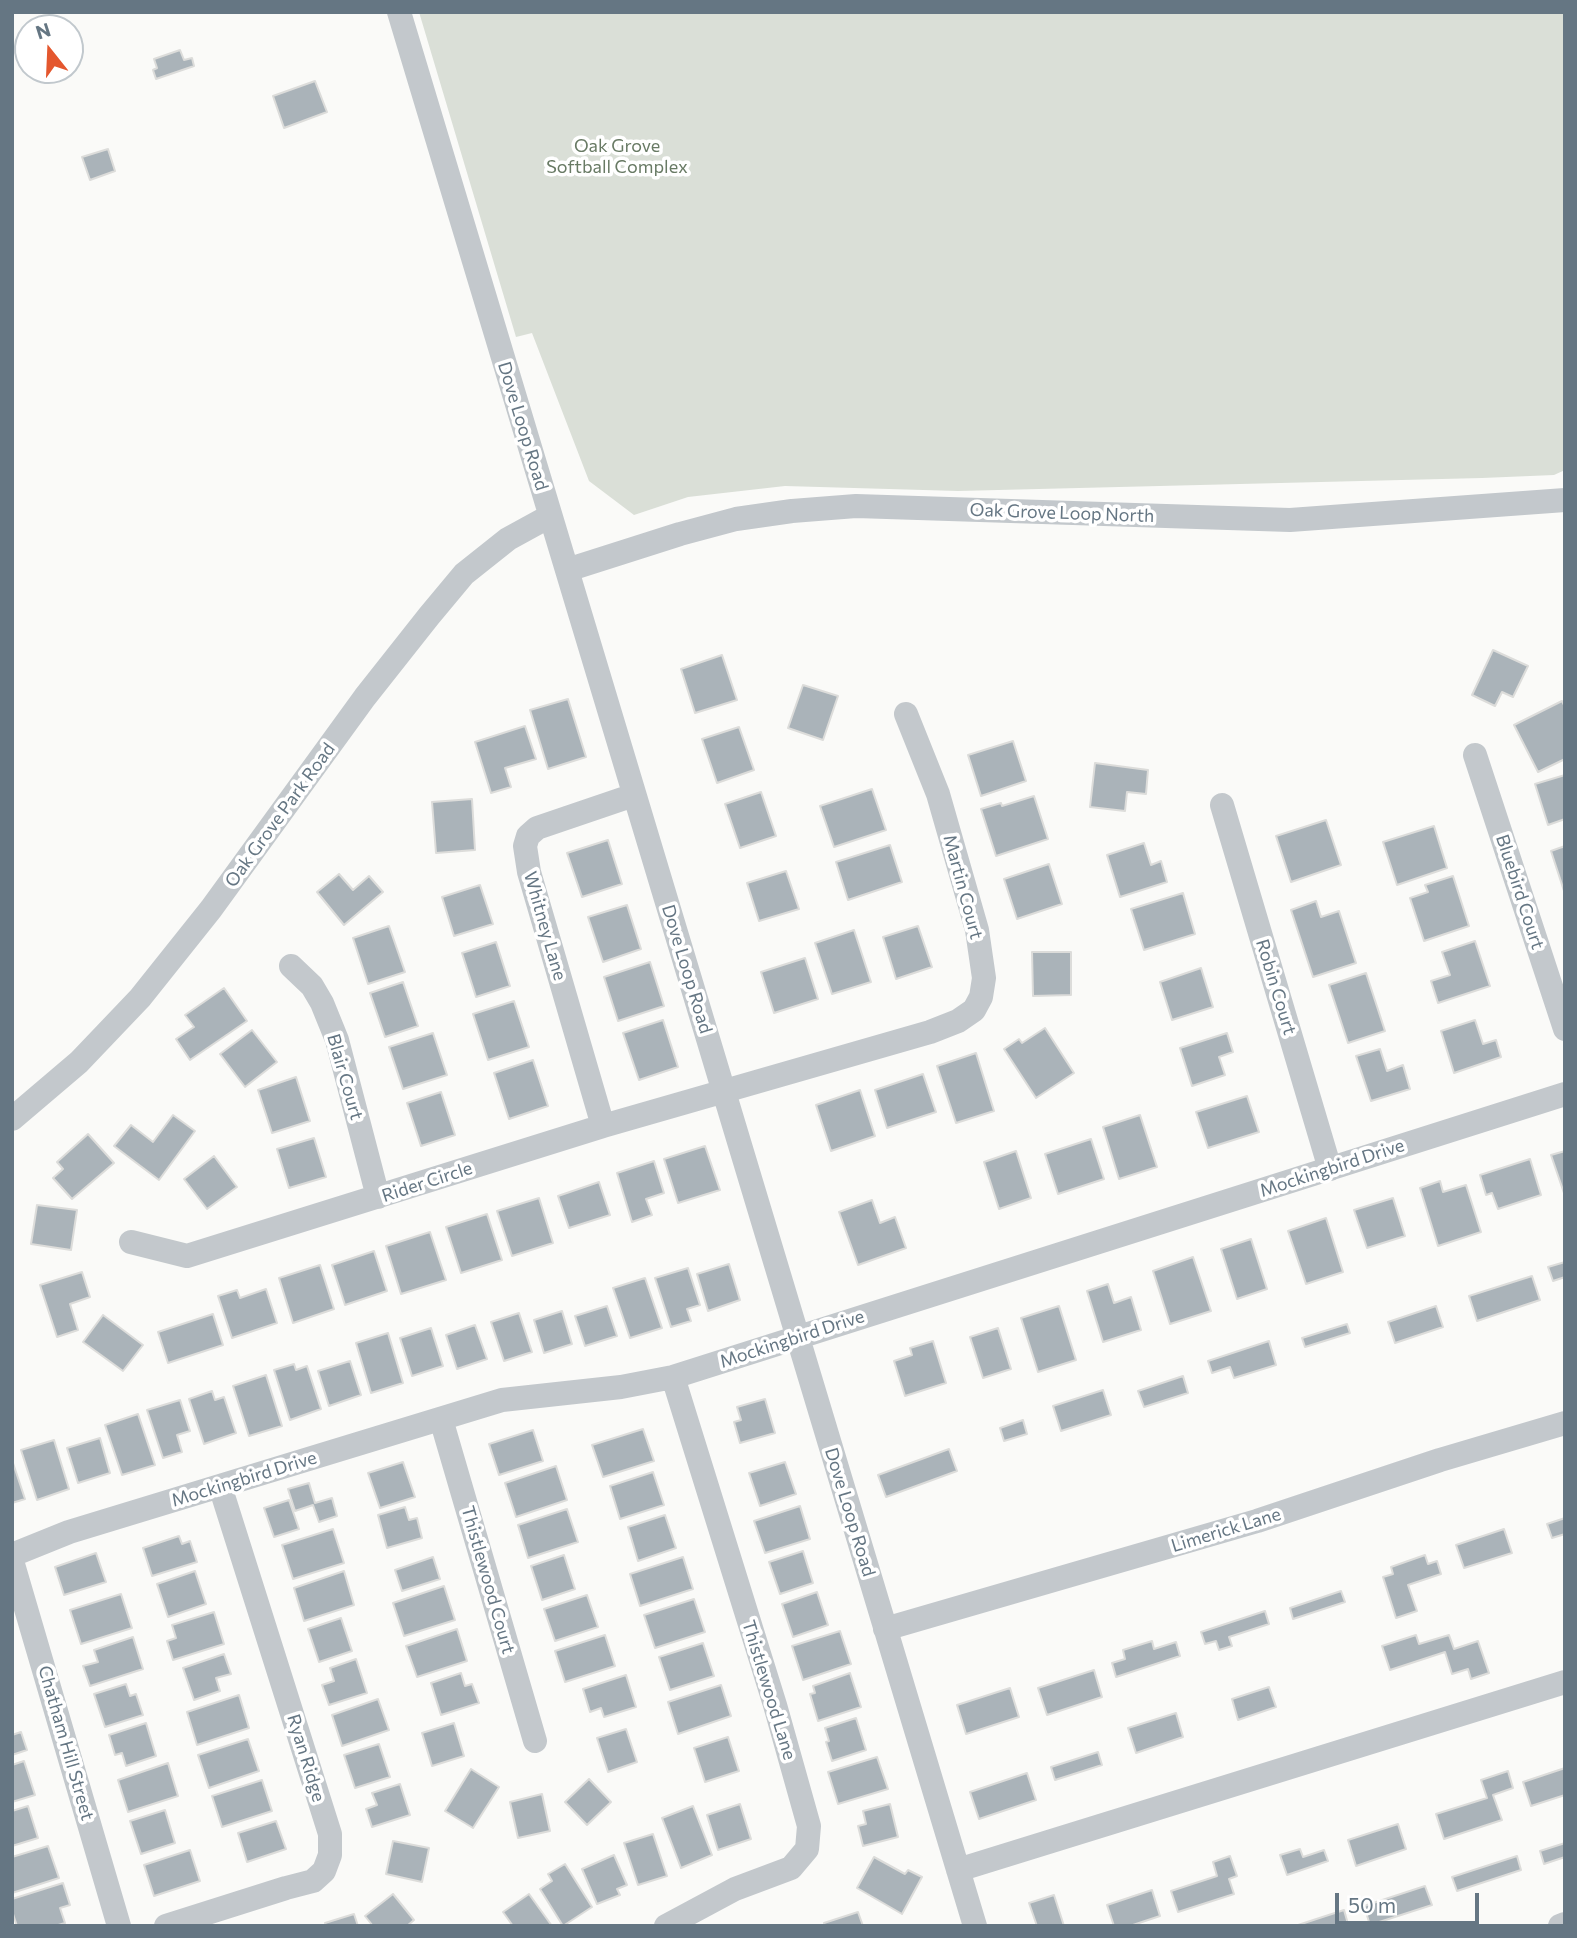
<!DOCTYPE html>
<style>
body{margin:0}
#map{position:relative;width:1577px;height:1938px;overflow:hidden;background:#fafaf8;font-family:Commissioner,sans-serif}
canvas{display:block}
.frame{position:absolute;inset:0;border:14px solid #657683;pointer-events:none}
.north{position:absolute;left:14px;top:14px;width:70px;height:70px;box-sizing:border-box;background:#fff;border:2px solid #c1c8cd;border-radius:50%;rotate:342deg;font-size:19px;font-weight:700;line-height:28px;text-align:center;color:#657683}
.north::after{content:'';display:block;margin:auto;width:24px;height:32px;background:#e4572e;clip-path:polygon(50% 0,100% 100%,50% 72%,0 100%)}
.scale{position:absolute;left:1335px;top:1893px;width:144px;height:32px;box-sizing:border-box;border:4px solid #657683;border-top:0;padding-left:9px;font-size:21px;line-height:24px;white-space:nowrap;color:#657683;-webkit-text-stroke:5px #fff;paint-order:stroke}
</style>
<div id="map">
<canvas width="1577" height="1938"></canvas>
<div class="frame"></div>
<div class="north">N</div>
<div class="scale">50 m</div>
</div>
<script>
const ctx = document.querySelector('canvas').getContext('2d');
ctx.lineJoin = 'round';
function fill(path, color) {
  ctx.fillStyle = color;
  ctx.fill(path, 'evenodd');
}
function poly(rows) {
  const path = new Path2D();
  for (const r of rows) {
    path.moveTo(r[0], r[1]);
    for (let i = 2; i < r.length; i += 2) path.lineTo(r[i], r[i + 1]);
  }
  return path;
}
function stroke(path, color, width, dash) {
  ctx.strokeStyle = color;
  ctx.lineWidth = width;
  ctx.lineCap = dash ? 'butt' : 'round';
  ctx.setLineDash(dash || []);
  ctx.stroke(path);
}
function drawText(font, color, halo, rows, align = 'center') {
  ctx.font = font + ' Commissioner,sans-serif';
  ctx.lineWidth = 7;
  ctx.setLineDash([]);
  ctx.textBaseline = 'middle';
  ctx.strokeStyle = halo;
  ctx.fillStyle = color;
  for (const [text, x, y, turn = 0] of rows) {
    ctx.save();
    ctx.translate(x, y);
    ctx.rotate((+turn || 0) * Math.PI / 180);
    ctx.textAlign = isNaN(turn) ? turn : align;
    if (halo) ctx.strokeText(text, 0, 0);
    ctx.fillText(text, 0, 0);
    ctx.restore();
  }
}
fill(poly([
 [419,12,1565,12,1565,470,1554,475,1482,478,958,491,785,486,688,497,634,515,589,481,532,333,516,337]
]), '#dadfd7');
const building = poly([
 [180,50,184,60,192,58,194,66,156,79,153,70,157,68,154,59,180,50],
 [315,81,327,112,284,128,273,96,315,81],
 [108,149,115,171,90,180,82,157,108,149],
 [1493,650,1528,666,1513,697,1502,692,1495,706,1472,695,1493,650],
 [722,655,737,700,695,713,681,669,722,655],
 [803,685,838,696,823,740,788,728,803,685],
 [568,699,586,757,548,769,530,710,568,699],
 [1562,701,1565,707,1565,759,1538,772,1514,725,1562,701],
 [525,726,536,759,505,768,511,787,491,793,475,742,525,726],
 [739,727,754,770,717,783,702,739,739,727],
 [1013,741,1026,781,981,796,968,755,1013,741],
 [1095,763,1148,770,1146,794,1127,792,1125,811,1090,807,1095,763],
 [1565,775,1565,819,1548,825,1535,784,1565,775],
 [872,789,886,830,834,847,820,806,872,789],
 [761,792,776,836,740,848,725,804,761,792],
 [1034,796,1048,839,996,856,981,809,1001,803,1002,806,1034,796],
 [472,799,475,850,436,853,432,802,472,799],
 [1326,820,1341,865,1291,882,1276,836,1326,820],
 [1434,826,1447,868,1397,885,1383,842,1434,826],
 [608,840,622,884,582,897,567,853,608,840],
 [1144,843,1151,865,1161,861,1167,882,1120,897,1107,855,1144,843],
 [890,845,902,882,848,900,836,862,890,845],
 [1565,846,1565,894,1551,851,1565,846],
 [1049,864,1062,904,1017,919,1004,879,1049,864],
 [786,871,799,909,759,921,747,883,786,871],
 [339,874,353,890,369,876,383,892,344,925,317,892,339,874],
 [1453,876,1469,926,1424,941,1410,898,1428,892,1425,885,1453,876],
 [480,885,493,924,454,936,442,897,480,885],
 [1183,893,1195,934,1144,950,1131,909,1183,893],
 [1316,901,1321,917,1339,911,1356,963,1313,977,1291,910,1316,901],
 [627,905,641,949,603,962,588,917,627,905],
 [389,926,405,972,368,984,353,938,389,926],
 [918,926,932,967,896,979,883,937,918,926],
 [854,930,871,982,832,994,815,943,854,930],
 [1475,941,1490,986,1438,1003,1431,981,1450,975,1442,952,1475,941],
 [496,942,510,986,476,997,462,953,496,942],
 [1032,952,1071,952,1071,995,1033,996,1032,952],
 [805,958,818,999,774,1013,761,972,805,958],
 [650,962,664,1006,618,1021,604,977,650,962],
 [1201,968,1213,1007,1172,1020,1160,982,1201,968],
 [1366,973,1385,1031,1348,1043,1329,985,1366,973],
 [403,982,418,1026,385,1037,370,993,403,982],
 [224,988,247,1021,190,1060,176,1039,194,1027,185,1015,224,988],
 [514,1001,529,1047,488,1060,473,1014,514,1001],
 [663,1020,678,1067,639,1080,623,1033,663,1020],
 [1475,1020,1483,1044,1496,1040,1501,1057,1454,1073,1441,1031,1475,1020],
 [1045,1028,1074,1073,1036,1098,1004,1049,1019,1039,1022,1043,1045,1028],
 [252,1030,277,1062,245,1087,220,1054,252,1030],
 [433,1033,447,1075,403,1089,389,1047,433,1033],
 [1227,1033,1233,1052,1219,1057,1225,1075,1192,1086,1180,1048,1227,1033],
 [1380,1049,1387,1071,1403,1065,1410,1089,1371,1101,1356,1056,1380,1049],
 [976,1053,994,1111,956,1123,937,1066,976,1053],
 [533,1060,548,1106,509,1119,494,1073,533,1060],
 [923,1074,936,1112,887,1128,875,1090,923,1074],
 [296,1077,310,1121,272,1133,258,1090,296,1077],
 [860,1090,875,1136,831,1151,816,1105,860,1090],
 [441,1092,455,1135,421,1146,407,1103,441,1092],
 [1247,1096,1259,1132,1208,1148,1196,1112,1247,1096],
 [173,1115,195,1131,159,1180,114,1146,131,1125,153,1142,173,1115],
 [1140,1115,1157,1167,1119,1179,1103,1127,1140,1115],
 [88,1134,114,1163,72,1199,53,1178,63,1169,57,1162,88,1134],
 [314,1138,326,1177,289,1188,277,1149,314,1138],
 [1091,1139,1104,1179,1058,1194,1045,1154,1091,1139],
 [705,1146,720,1190,678,1203,664,1159,705,1146],
 [1016,1151,1031,1198,999,1209,984,1162,1016,1151],
 [1565,1151,1565,1196,1551,1155,1565,1151],
 [214,1156,237,1187,207,1209,184,1179,214,1156],
 [1530,1159,1541,1195,1498,1209,1492,1193,1486,1195,1480,1175,1530,1159],
 [654,1161,664,1193,646,1199,652,1215,632,1222,617,1173,654,1161],
 [1440,1181,1443,1192,1466,1185,1481,1232,1438,1246,1420,1188,1440,1181],
 [599,1182,610,1215,569,1228,558,1196,599,1182],
 [539,1198,553,1243,512,1256,497,1211,539,1198],
 [1393,1198,1405,1236,1367,1248,1354,1210,1393,1198],
 [872,1200,880,1223,895,1217,906,1248,858,1265,839,1212,872,1200],
 [37,1205,77,1210,71,1250,31,1244,37,1205],
 [487,1214,502,1260,461,1273,446,1227,487,1214],
 [1326,1218,1343,1272,1306,1284,1288,1231,1326,1218],
 [430,1232,446,1280,401,1294,386,1246,430,1232],
 [1251,1239,1267,1289,1237,1299,1221,1249,1251,1239],
 [374,1251,387,1291,345,1305,332,1265,374,1251],
 [1193,1257,1211,1311,1170,1324,1153,1271,1193,1257],
 [1565,1262,1565,1277,1553,1281,1548,1267,1565,1262],
 [729,1264,740,1300,708,1311,697,1274,729,1264],
 [320,1265,334,1309,293,1323,279,1278,320,1265],
 [688,1268,700,1305,687,1309,691,1321,671,1327,655,1278,688,1268],
 [82,1272,90,1297,70,1304,78,1330,57,1337,40,1285,82,1272],
 [1532,1276,1540,1300,1477,1321,1469,1296,1532,1276],
 [645,1278,662,1328,630,1338,613,1288,645,1278],
 [1108,1284,1114,1303,1131,1297,1141,1330,1103,1342,1087,1291,1108,1284],
 [266,1289,277,1323,232,1338,218,1296,237,1290,240,1298,266,1289],
 [607,1306,617,1336,585,1346,575,1316,607,1306],
 [1059,1306,1076,1360,1038,1372,1021,1318,1059,1306],
 [1436,1306,1443,1327,1395,1343,1388,1322,1436,1306],
 [562,1311,572,1344,544,1353,534,1320,562,1311],
 [519,1313,532,1352,504,1361,491,1322,519,1313],
 [213,1314,223,1345,168,1363,158,1332,213,1314],
 [103,1315,143,1345,123,1371,83,1342,103,1315],
 [1347,1324,1350,1333,1305,1347,1302,1338,1347,1324],
 [475,1325,487,1359,457,1369,446,1335,475,1325],
 [431,1328,443,1366,412,1376,400,1338,431,1328],
 [998,1328,1011,1369,983,1378,970,1337,998,1328],
 [388,1333,403,1383,371,1393,356,1343,388,1333],
 [933,1341,946,1383,905,1396,894,1361,912,1355,910,1348,933,1341],
 [1269,1341,1276,1365,1234,1378,1230,1367,1212,1373,1208,1361,1269,1341],
 [350,1361,361,1395,329,1406,318,1371,350,1361],
 [294,1364,296,1370,307,1366,321,1409,290,1420,274,1370,294,1364],
 [266,1375,282,1426,249,1436,233,1386,266,1375],
 [1183,1376,1188,1393,1144,1407,1138,1391,1183,1376],
 [1103,1390,1111,1415,1061,1431,1053,1406,1103,1390],
 [212,1391,215,1400,224,1397,236,1433,204,1444,189,1399,212,1391],
 [765,1399,775,1433,740,1443,734,1422,741,1420,737,1407,765,1399],
 [180,1400,190,1431,177,1435,182,1452,163,1458,147,1410,180,1400],
 [138,1414,155,1465,122,1475,105,1425,138,1414],
 [1023,1420,1027,1434,1004,1441,1000,1428,1023,1420],
 [643,1429,654,1461,603,1477,592,1445,643,1429],
 [533,1430,543,1461,499,1475,489,1444,533,1430],
 [100,1438,110,1473,78,1483,67,1448,100,1438],
 [54,1440,69,1489,37,1500,21,1450,54,1440],
 [949,1449,957,1471,886,1497,878,1475,949,1449],
 [403,1462,415,1497,380,1508,368,1473,403,1462],
 [785,1462,796,1494,760,1506,749,1473,785,1462],
 [13,1463,25,1499,12,1503,12,1464,13,1463],
 [556,1466,567,1500,516,1517,505,1483,556,1466],
 [653,1472,664,1505,620,1519,610,1486,653,1472],
 [309,1483,315,1503,332,1498,337,1516,319,1522,313,1505,295,1511,288,1489,309,1483],
 [289,1500,299,1529,274,1537,264,1508,289,1500],
 [800,1506,810,1539,765,1553,754,1521,800,1506],
 [405,1507,409,1520,417,1518,422,1538,387,1548,378,1515,405,1507],
 [567,1509,578,1542,528,1558,518,1525,567,1509],
 [665,1515,676,1548,638,1561,628,1527,665,1515],
 [1565,1518,1565,1534,1552,1538,1547,1524,1565,1518],
 [333,1529,344,1563,293,1579,282,1545,333,1529],
 [1504,1529,1512,1553,1464,1568,1456,1545,1504,1529],
 [179,1536,182,1544,190,1541,197,1562,152,1576,143,1548,179,1536],
 [803,1551,813,1583,780,1594,769,1562,803,1551],
 [96,1553,106,1582,64,1595,55,1567,96,1553],
 [564,1555,575,1589,542,1600,531,1566,564,1555],
 [1425,1555,1428,1564,1437,1561,1441,1574,1408,1585,1417,1611,1396,1618,1383,1577,1393,1574,1391,1567,1425,1555],
 [433,1557,440,1579,402,1591,395,1570,433,1557],
 [683,1557,693,1589,640,1606,630,1574,683,1557],
 [195,1571,206,1604,168,1617,157,1584,195,1571],
 [344,1571,354,1605,304,1621,294,1588,344,1571],
 [444,1586,455,1620,404,1636,393,1603,444,1586],
 [1341,1591,1345,1602,1293,1619,1290,1608,1341,1591],
 [817,1592,828,1625,793,1637,782,1604,817,1592],
 [121,1594,132,1628,81,1644,70,1610,121,1594],
 [587,1595,598,1627,555,1641,544,1609,587,1595],
 [694,1599,705,1632,655,1648,644,1615,694,1599],
 [1265,1611,1269,1624,1229,1637,1232,1646,1219,1650,1216,1641,1205,1644,1201,1632,1265,1611],
 [214,1612,224,1644,173,1660,167,1641,176,1638,172,1625,214,1612],
 [341,1618,352,1651,319,1662,308,1629,341,1618],
 [457,1629,467,1661,417,1677,406,1646,457,1629],
 [840,1631,851,1664,803,1680,792,1646,840,1631],
 [605,1635,615,1666,565,1682,555,1651,605,1635],
 [1416,1635,1419,1644,1449,1635,1454,1649,1478,1641,1489,1673,1471,1679,1468,1669,1452,1674,1445,1652,1390,1670,1382,1646,1416,1635],
 [133,1637,143,1669,90,1686,83,1666,98,1662,94,1650,133,1637],
 [1152,1641,1154,1649,1176,1642,1180,1656,1116,1677,1112,1663,1125,1659,1123,1650,1152,1641],
 [703,1643,714,1676,670,1690,659,1657,703,1643],
 [224,1654,231,1674,216,1678,220,1691,194,1700,183,1668,224,1654],
 [356,1659,367,1693,329,1705,322,1685,334,1681,330,1668,356,1659],
 [1094,1670,1102,1697,1047,1715,1038,1688,1094,1670],
 [461,1673,465,1686,472,1684,479,1703,441,1715,431,1683,461,1673],
 [850,1673,861,1707,818,1721,810,1694,815,1693,813,1686,850,1673],
 [626,1675,636,1707,604,1717,601,1708,590,1712,583,1689,626,1675],
 [126,1684,130,1696,136,1694,143,1715,105,1727,94,1694,126,1684],
 [721,1685,731,1716,678,1734,668,1702,721,1685],
 [1269,1687,1276,1707,1238,1720,1232,1699,1269,1687],
 [1010,1688,1019,1717,966,1734,957,1705,1010,1688],
 [239,1695,249,1728,197,1745,187,1712,239,1695],
 [378,1699,389,1730,342,1746,332,1715,378,1699],
 [1176,1713,1183,1737,1136,1753,1128,1728,1176,1713],
 [856,1718,866,1750,832,1761,826,1742,829,1741,825,1728,856,1718],
 [146,1723,156,1756,126,1766,122,1753,115,1755,109,1735,146,1723],
 [454,1723,464,1756,432,1766,422,1733,454,1723],
 [626,1729,637,1762,608,1772,597,1738,626,1729],
 [21,1732,27,1750,12,1755,12,1735,21,1732],
 [728,1737,739,1771,705,1782,694,1748,728,1737],
 [248,1739,259,1771,209,1788,198,1755,248,1739],
 [379,1744,390,1777,355,1788,344,1755,379,1744],
 [1098,1752,1102,1765,1055,1780,1051,1767,1098,1752],
 [877,1757,888,1789,838,1804,828,1772,877,1757],
 [24,1761,35,1795,12,1802,12,1765,24,1761],
 [168,1763,178,1796,128,1812,118,1780,168,1763],
 [1565,1768,1565,1795,1531,1806,1523,1782,1565,1768],
 [471,1769,499,1787,473,1828,445,1811,471,1769],
 [1508,1771,1513,1788,1493,1795,1502,1820,1444,1839,1436,1814,1487,1798,1481,1780,1508,1771],
 [1027,1773,1036,1800,979,1819,970,1792,1027,1773],
 [589,1779,611,1802,587,1825,565,1802,589,1779],
 [262,1780,272,1811,222,1827,212,1796,262,1780],
 [400,1784,410,1815,372,1827,366,1809,377,1805,372,1793,400,1784],
 [542,1794,550,1831,518,1838,510,1802,542,1794],
 [740,1804,751,1839,718,1850,707,1815,740,1804],
 [890,1804,898,1837,863,1846,858,1826,866,1824,863,1811,890,1804],
 [28,1806,38,1838,12,1846,12,1811,28,1806],
 [693,1806,712,1855,681,1868,662,1818,693,1806],
 [165,1810,175,1843,141,1854,130,1821,165,1810],
 [276,1821,286,1849,247,1862,238,1833,276,1821],
 [1398,1824,1406,1849,1356,1866,1348,1840,1398,1824],
 [653,1834,667,1876,638,1885,624,1843,653,1834],
 [393,1841,429,1848,422,1882,386,1874,393,1841],
 [1565,1843,1565,1857,1544,1864,1540,1851,1565,1843],
 [48,1846,59,1878,12,1893,12,1857,48,1846],
 [1300,1849,1303,1857,1324,1850,1328,1861,1287,1875,1280,1855,1300,1849],
 [190,1850,200,1881,154,1896,144,1865,190,1850],
 [614,1855,627,1885,617,1889,620,1895,597,1904,582,1869,614,1855],
 [1230,1856,1237,1876,1229,1879,1234,1894,1178,1912,1171,1891,1217,1876,1213,1862,1230,1856],
 [1517,1856,1521,1870,1457,1891,1452,1877,1517,1856],
 [874,1857,905,1874,908,1870,922,1877,902,1914,857,1888,874,1857],
 [565,1864,592,1907,563,1926,540,1889,552,1881,548,1874,565,1864],
 [63,1883,70,1905,60,1908,65,1923,55,1926,17,1926,12,1911,12,1899,63,1883],
 [1425,1886,1432,1905,1370,1925,1364,1906,1425,1886],
 [1152,1890,1160,1916,1130,1926,1114,1926,1107,1905,1152,1890],
 [393,1894,414,1920,407,1926,373,1926,365,1916,393,1894],
 [529,1894,552,1926,513,1926,503,1912,529,1894],
 [1054,1895,1064,1926,1037,1926,1029,1903,1054,1895],
 [1344,1910,1348,1924,1341,1926,1295,1926,1344,1910],
 [858,1912,863,1926,825,1926,824,1923,858,1912],
 [354,1914,358,1926,326,1926,325,1923,354,1914]
]);
fill(building, '#aab3b9');
stroke(building, '#dcdcda', 2);
stroke(poly([
 [399,12,975,1926],
 [567,570,680,534,736,519,792,511,856,506,1290,520,1565,500],
 [1475,755,1565,1029],
 [1222,805,1330,1169],
 [291,966,312,986,322,1003,337,1040,378,1197],
 [12,1119,79,1062,140,998,211,909,365,697,429,616,464,574,508,539,550,516],
 [603,1126,529,872,525,846,528,836,537,828,634,795],
 [131,1242,187,1256,603,1126,930,1032,958,1021,974,1010,981,997,984,978,977,930,938,794,906,714],
 [441,1419,535,1741],
 [12,1555,69,1532,502,1400,621,1387,673,1377,1565,1094],
 [12,1561,119,1926],
 [885,1629,1257,1521,1440,1460,1565,1423],
 [958,1870,1565,1682],
 [166,1926,286,1888,313,1881,324,1871,330,1855,330,1834,220,1486],
 [666,1926,735,1889,791,1868,807,1849,809,1826,775,1705,673,1377],
 [1560,1926,1565,1924]
]), '#c3c8cc', 24);
drawText('18px', '#687a64', '#fff', [
 ["Oak Grove",617,146],
 ["Softball Complex",617,167]
]);
drawText('18px', '#657683', '#fff', [
 ["Dove Loop Road",523,426,73],
 ["Oak Grove Loop North",1062,513,2],
 ["Oak Grove Park Road",280,815,-54],
 ["Martin Court",963,887,75],
 ["Bluebird Court",1520,892,72],
 ["Whitney Lane",545,926,74],
 ["Dove Loop Road",687,969,73],
 ["Robin Court",1276,987,73],
 ["Blair Court",345,1077,74],
 ["Mockingbird Drive",1332,1168,-18],
 ["Rider Circle",427,1182,-18],
 ["Mockingbird Drive",792,1339,-18],
 ["Mockingbird Drive",244,1479,-17],
 ["Dove Loop Road",850,1512,73],
 ["Limerick Lane",1226,1530,-17],
 ["Thistlewood Court",488,1580,74],
 ["Thistlewood Lane",769,1690,73],
 ["Chatham Hill Street",66,1743,74],
 ["Ryan Ridge",306,1758,73]
]);
</script>
